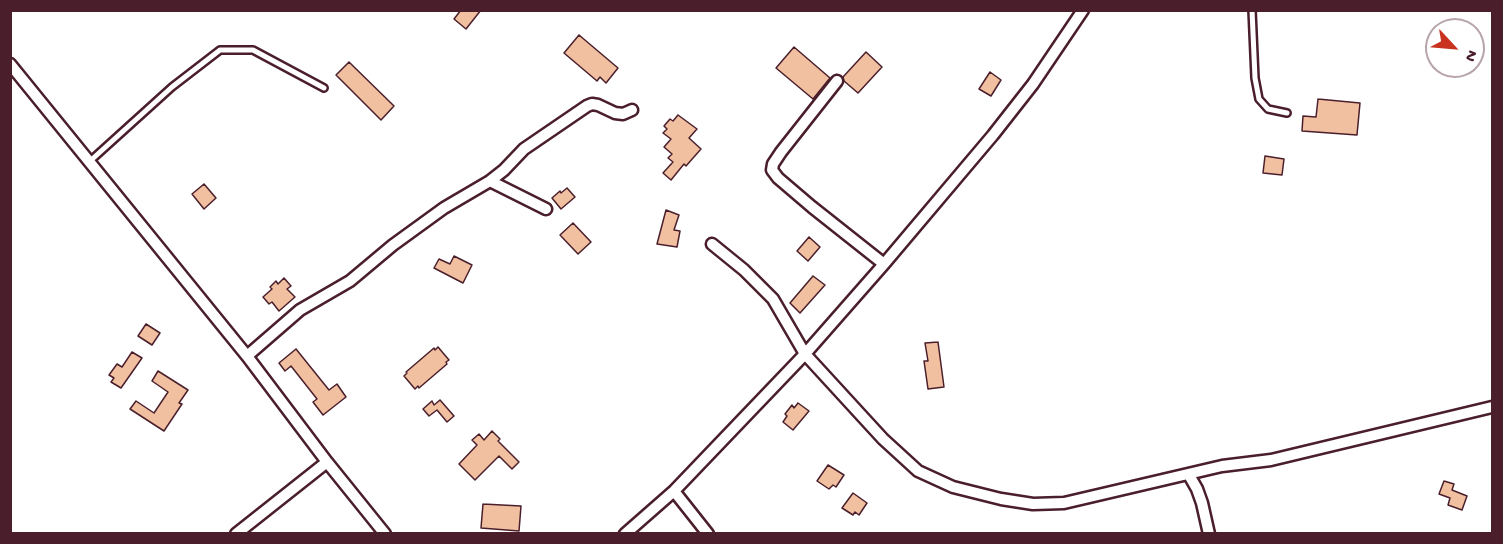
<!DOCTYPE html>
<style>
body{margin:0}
#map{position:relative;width:1503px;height:544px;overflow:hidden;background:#fff;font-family:"Gochi Hand",sans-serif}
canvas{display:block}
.frame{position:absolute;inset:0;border:12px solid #4a1f2b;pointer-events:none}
.north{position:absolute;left:1425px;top:18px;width:60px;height:60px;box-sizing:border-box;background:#fff;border:2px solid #b7a5aa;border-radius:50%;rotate:116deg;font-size:16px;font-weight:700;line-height:24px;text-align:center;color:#4a1f2b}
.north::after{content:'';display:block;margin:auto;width:21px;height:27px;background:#c8321e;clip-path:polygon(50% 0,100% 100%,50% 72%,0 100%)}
</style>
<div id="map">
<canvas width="1503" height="544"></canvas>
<div class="frame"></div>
<div class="north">N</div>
</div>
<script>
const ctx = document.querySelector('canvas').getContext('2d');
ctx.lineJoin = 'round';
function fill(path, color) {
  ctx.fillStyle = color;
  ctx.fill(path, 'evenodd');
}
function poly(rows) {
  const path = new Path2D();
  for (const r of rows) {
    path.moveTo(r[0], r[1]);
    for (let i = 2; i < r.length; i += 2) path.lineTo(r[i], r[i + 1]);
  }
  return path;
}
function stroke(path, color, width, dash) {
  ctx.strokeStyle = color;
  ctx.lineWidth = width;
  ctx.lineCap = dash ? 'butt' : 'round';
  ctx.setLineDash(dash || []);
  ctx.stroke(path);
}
const building = poly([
 [461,10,481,10,466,29,454,19,461,10],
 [579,35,618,68,606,83,600,77,597,81,564,53,579,35],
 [794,47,830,78,813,99,776,68,794,47],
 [866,52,882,67,858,93,844,81,843,77,866,52],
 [349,62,394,106,381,120,336,75,349,62],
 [990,72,1001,80,991,96,979,89,990,72],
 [1318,99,1360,103,1357,135,1302,131,1303,116,1316,117,1318,99],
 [678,115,697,129,689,138,701,149,686,166,684,164,671,180,663,173,673,162,668,158,672,154,664,147,671,139,663,133,667,129,664,126,670,119,673,121,678,115],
 [1265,156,1284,159,1282,175,1263,173,1265,156],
 [204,184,216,198,204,209,192,194,204,184],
 [567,188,575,197,561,209,552,198,560,191,561,193,567,188],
 [666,210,679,215,674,230,680,231,677,247,657,244,666,210],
 [573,223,591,242,578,254,560,235,573,223],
 [809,237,820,247,808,261,797,251,809,237],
 [454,256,472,265,463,283,434,268,439,259,450,264,454,256],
 [813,276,825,285,800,313,790,303,813,276],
 [284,278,291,286,287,289,295,297,279,311,272,302,269,304,263,297,272,289,270,287,276,281,278,284,284,278],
 [146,324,160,333,152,345,138,336,146,324],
 [938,342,944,387,928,389,924,361,928,361,925,343,938,342],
 [438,347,449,360,446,362,447,364,419,388,418,386,415,389,404,376,407,373,406,372,434,348,435,350,438,347],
 [296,349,329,390,337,384,346,397,323,415,313,402,317,399,291,366,285,371,279,363,296,349],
 [132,352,142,358,121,388,111,382,114,378,109,375,117,364,122,367,132,352],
 [158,371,188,390,179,403,182,404,164,431,130,409,136,401,154,413,168,392,152,381,158,371],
 [440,400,454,416,447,422,437,410,429,416,423,409,432,401,434,405,440,400],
 [798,403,809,411,793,430,783,422,787,416,785,414,792,405,794,408,798,403],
 [492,431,500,439,498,441,519,462,512,469,499,456,475,480,459,464,477,445,472,440,479,434,484,440,492,431],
 [828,465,844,475,836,487,833,485,829,489,817,481,828,465],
 [1444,481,1454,484,1452,490,1467,496,1462,510,1448,505,1450,498,1439,494,1444,481],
 [853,493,867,503,859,515,855,512,853,515,842,508,853,493],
 [483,504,521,506,519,531,481,528,483,504]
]);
fill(building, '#f1c0a1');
stroke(building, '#4a1f2b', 1.5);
const lane = poly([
 [1252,10,1255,78,1259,99,1268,109,1287,113],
 [89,162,172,87,220,50,253,50,324,88]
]);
const street = poly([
 [10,64,247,356,327,462],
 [837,81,781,152,773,164,772,170,778,178,812,207,884,264],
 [490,181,546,209],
 [712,244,744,270,773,299,805,354,883,439,918,471,953,487,1001,499,1033,504,1064,503,1222,466,1271,460,1492,407],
 [247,356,300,310,350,281,393,245,444,208,490,181,504,170,524,149,587,106,592,104,598,105,615,113,623,114,632,110],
 [1189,475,1197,489,1202,503,1209,534],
 [674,491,708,534],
 [236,534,327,462,385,534],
 [625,534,674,491,805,354,884,264,993,135,1033,84,1083,10]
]);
stroke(lane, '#4a1f2b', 10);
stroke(street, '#4a1f2b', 15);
stroke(lane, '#fff', 5);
stroke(street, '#fff', 10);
</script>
